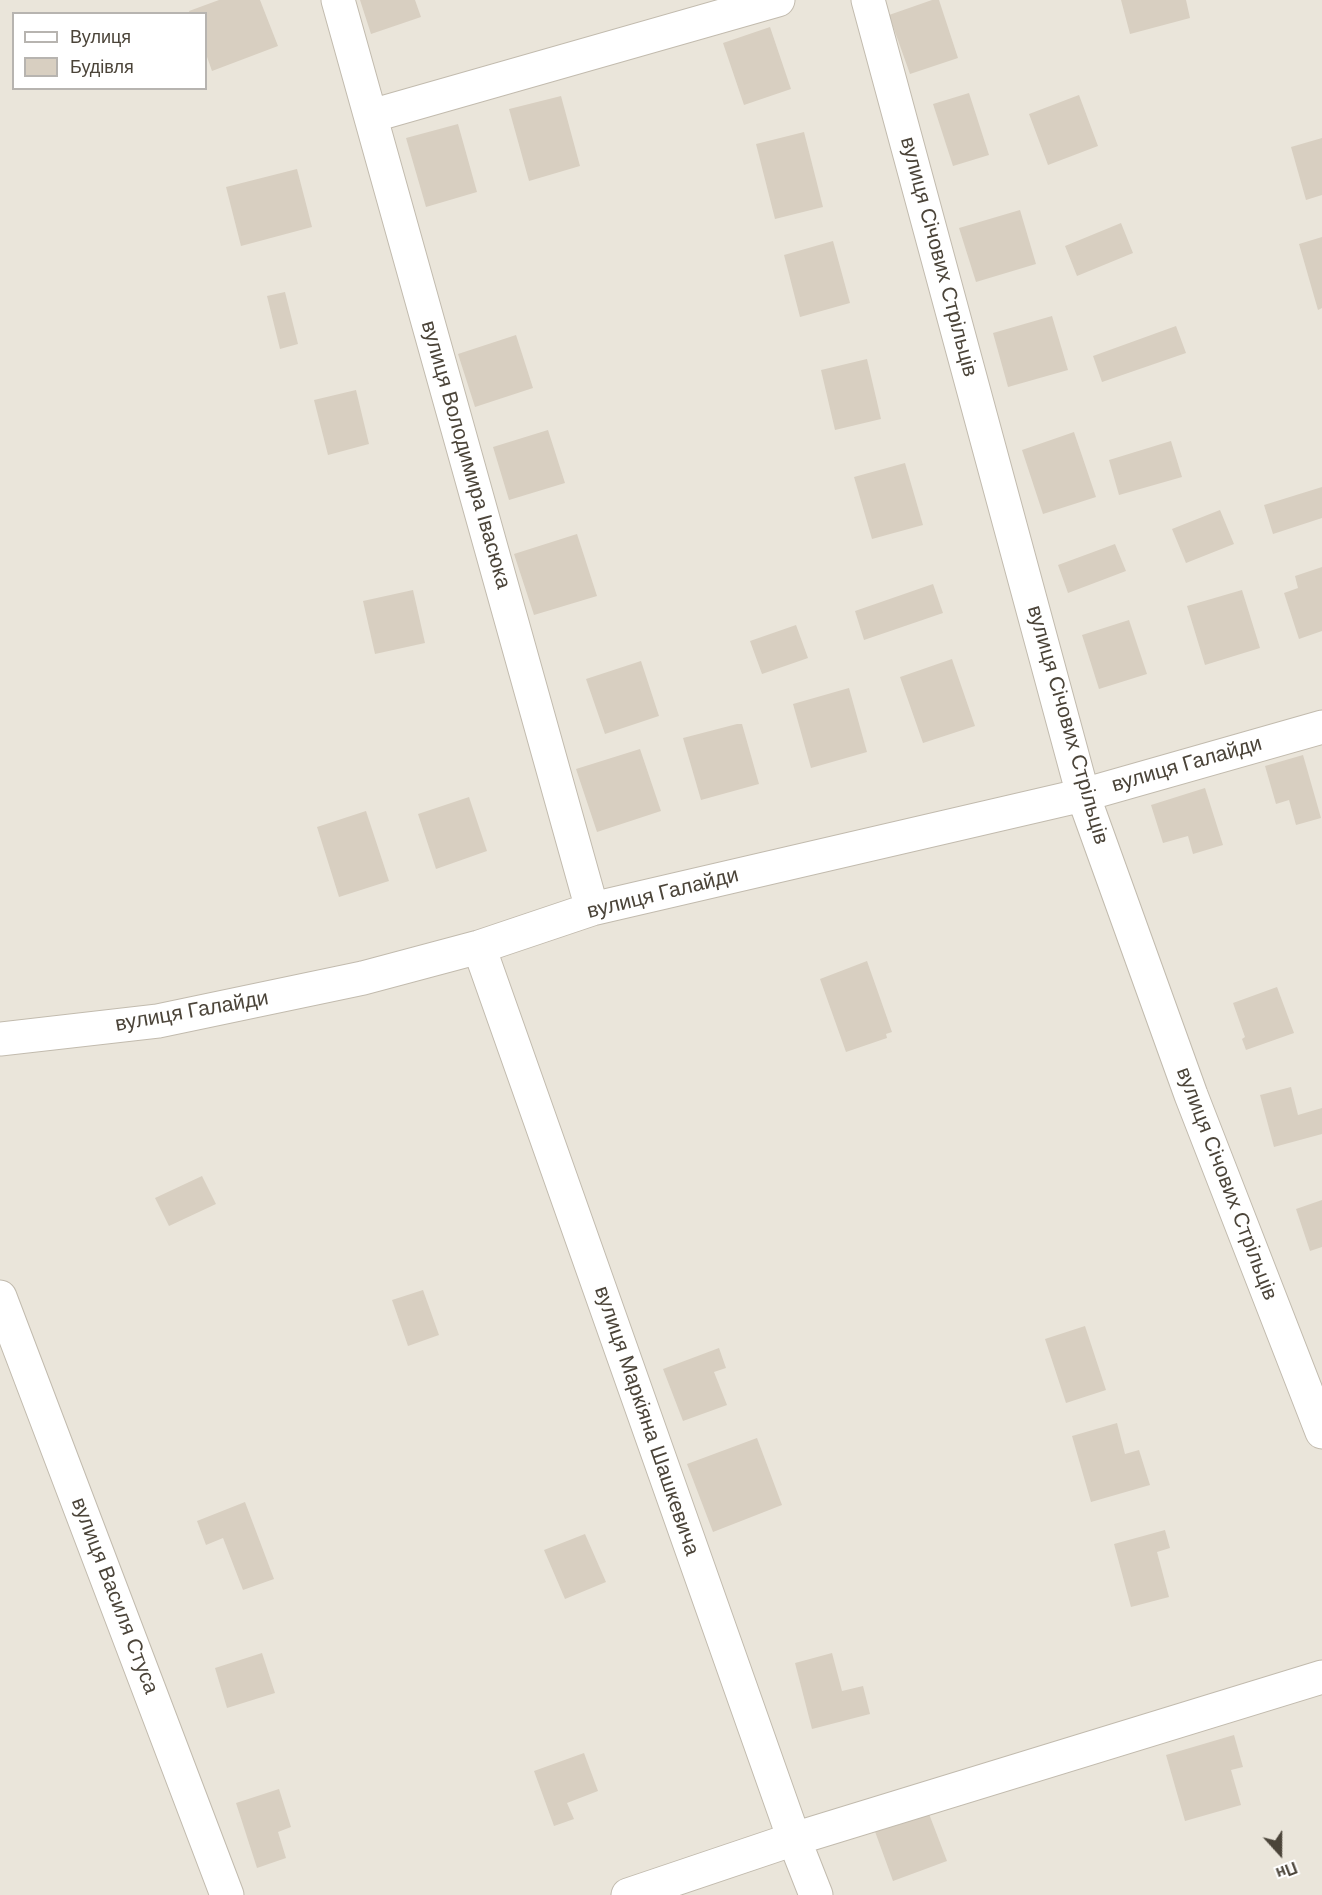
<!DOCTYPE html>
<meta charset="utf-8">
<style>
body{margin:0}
#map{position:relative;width:1322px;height:1895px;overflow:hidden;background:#f6f3ec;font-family:"DM Sans",sans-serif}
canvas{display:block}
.legend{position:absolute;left:12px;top:12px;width:195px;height:78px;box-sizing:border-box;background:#fff;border:2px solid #b7b4b0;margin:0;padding:8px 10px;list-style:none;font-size:18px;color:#4b4439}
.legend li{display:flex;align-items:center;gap:12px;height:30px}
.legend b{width:30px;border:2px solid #b7b4b0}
.north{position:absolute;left:1250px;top:1823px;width:60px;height:60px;-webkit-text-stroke:4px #fff;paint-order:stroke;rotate:159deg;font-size:16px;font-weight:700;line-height:24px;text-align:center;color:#4b4439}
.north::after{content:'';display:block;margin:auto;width:21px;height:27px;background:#4b4439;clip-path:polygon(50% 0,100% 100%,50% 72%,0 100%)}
</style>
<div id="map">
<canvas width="1322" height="1895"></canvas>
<ul class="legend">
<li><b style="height:8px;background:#fff"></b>Вулиця</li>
<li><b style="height:16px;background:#d8cfc1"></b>Будівля</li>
</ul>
<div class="north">Пн</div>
</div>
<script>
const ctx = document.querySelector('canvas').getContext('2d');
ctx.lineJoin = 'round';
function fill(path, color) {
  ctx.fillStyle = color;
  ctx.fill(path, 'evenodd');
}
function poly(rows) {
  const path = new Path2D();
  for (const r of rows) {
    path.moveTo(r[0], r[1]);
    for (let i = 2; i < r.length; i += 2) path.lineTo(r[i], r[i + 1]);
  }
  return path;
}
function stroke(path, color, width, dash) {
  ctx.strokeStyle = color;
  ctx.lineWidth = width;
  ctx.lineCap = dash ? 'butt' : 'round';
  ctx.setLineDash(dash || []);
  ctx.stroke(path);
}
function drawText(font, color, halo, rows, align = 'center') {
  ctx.font = font + ' "DM Sans",sans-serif';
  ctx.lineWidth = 4.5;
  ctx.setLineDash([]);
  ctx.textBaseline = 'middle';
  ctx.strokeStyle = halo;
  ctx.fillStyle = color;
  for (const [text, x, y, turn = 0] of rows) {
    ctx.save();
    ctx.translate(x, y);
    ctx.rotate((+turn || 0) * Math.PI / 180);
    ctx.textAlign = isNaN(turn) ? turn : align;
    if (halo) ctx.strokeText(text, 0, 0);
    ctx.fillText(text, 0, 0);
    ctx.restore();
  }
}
fill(poly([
 [0,0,1322,0,1322,1895,0,1895],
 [14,14,206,14,206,88,14,88]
]), '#eae5da');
fill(poly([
 [219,0,260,0,278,46,212,71,206,54,206,14,190,14,189,11],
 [360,0,415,0,421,17,371,34],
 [932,0,939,0,958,58,910,74,889,15],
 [1121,0,1186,0,1190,18,1130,34],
 [770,27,791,89,744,105,723,43],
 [969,93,989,155,953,166,933,104],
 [1079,95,1098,146,1048,165,1029,114],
 [561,96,580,166,529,181,509,109],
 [458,124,477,192,426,207,406,138],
 [804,132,823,207,775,219,756,144],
 [1322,138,1322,195,1306,200,1291,147],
 [297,169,312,227,241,246,226,187],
 [1020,210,1036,264,976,282,959,228],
 [1121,223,1133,253,1077,276,1065,246],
 [1322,237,1322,308,1318,310,1299,244],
 [833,241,850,303,800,317,784,255],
 [285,292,298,344,280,349,267,296],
 [1052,316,1068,370,1008,387,993,333],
 [1176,326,1186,353,1102,382,1093,356],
 [516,335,533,388,475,407,458,354],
 [867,359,881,419,835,430,821,370],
 [356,390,369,444,328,455,314,400],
 [548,430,565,483,509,500,493,447],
 [1074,432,1096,497,1043,514,1022,450],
 [1171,441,1182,477,1119,495,1109,460],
 [905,463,923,525,872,539,854,477],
 [1322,487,1322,518,1273,534,1264,505],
 [1220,510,1234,544,1186,563,1172,529],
 [577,534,597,596,534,615,514,554],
 [1115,544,1126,571,1068,593,1058,565],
 [1322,567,1322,631,1299,639,1284,593,1298,588,1295,576],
 [933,584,943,613,864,640,855,611],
 [413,590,425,643,375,654,363,601],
 [1242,590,1260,648,1205,665,1187,606],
 [1129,620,1147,674,1099,689,1082,635],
 [796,625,808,658,762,674,750,641],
 [952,659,975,726,923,743,900,677],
 [641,661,659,716,605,734,586,679],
 [849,688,867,752,811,768,793,704],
 [737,724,742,724,759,784,701,800,683,738],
 [640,749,661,811,597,832,576,769],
 [1303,755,1321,818,1296,825,1289,800,1276,804,1265,766],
 [1205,788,1223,845,1193,854,1188,836,1163,843,1151,805],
 [469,797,487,851,436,869,418,814],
 [366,811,389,881,339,897,317,827],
 [867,961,892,1032,886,1034,887,1038,846,1052,820,979],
 [1277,987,1294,1033,1246,1050,1242,1039,1245,1037,1233,1003],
 [1291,1087,1298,1115,1322,1108,1322,1134,1274,1147,1260,1095],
 [202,1176,216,1204,169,1226,155,1198],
 [1322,1200,1322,1247,1310,1251,1296,1209],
 [423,1290,439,1335,408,1346,392,1300],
 [1085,1326,1106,1390,1066,1403,1045,1339],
 [719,1348,726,1368,714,1372,727,1405,683,1421,663,1369],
 [1117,1423,1125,1454,1139,1450,1150,1485,1091,1502,1072,1436],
 [757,1438,782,1505,713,1532,687,1464],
 [245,1502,274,1579,243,1590,223,1538,206,1545,197,1521],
 [1165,1530,1170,1548,1157,1552,1169,1597,1131,1607,1114,1544],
 [585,1534,606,1582,565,1599,544,1550],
 [262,1653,275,1693,227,1708,215,1668],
 [832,1653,842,1691,863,1686,870,1714,812,1729,795,1663],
 [1234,1735,1243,1767,1231,1770,1241,1805,1185,1821,1166,1755],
 [584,1753,598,1791,567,1803,574,1819,554,1826,534,1771],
 [279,1789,291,1827,278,1832,286,1858,257,1868,236,1803],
 [926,1806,947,1861,893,1881,873,1826]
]), '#d8cfc1');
const minor = poly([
 [338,0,592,909],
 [868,0,1083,795,1191,1095,1322,1432],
 [371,116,778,0],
 [479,947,794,1839,816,1895],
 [0,1039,158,1021,363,978,479,947,592,909,1083,795,1322,727],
 [0,1297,227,1895],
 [628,1895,794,1839,1322,1677]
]);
stroke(minor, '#c2bbae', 35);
stroke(minor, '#fff', 33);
drawText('21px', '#4b4439', '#fff', [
 ["вулиця Січових Стрільців",938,257,75],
 ["вулиця Володимира Івасюка",465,455,74],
 ["вулиця Січових Стрільців",1067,725,74],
 ["вулиця Галайди",1187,765,-16],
 ["вулиця Галайди",663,894,-14],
 ["вулиця Галайди",192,1012,-10],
 ["вулиця Січових Стрільців",1226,1184,69],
 ["вулиця Маркіяна Шашкевича",646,1421,71],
 ["вулиця Василя Стуса",114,1596,69]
]);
</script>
